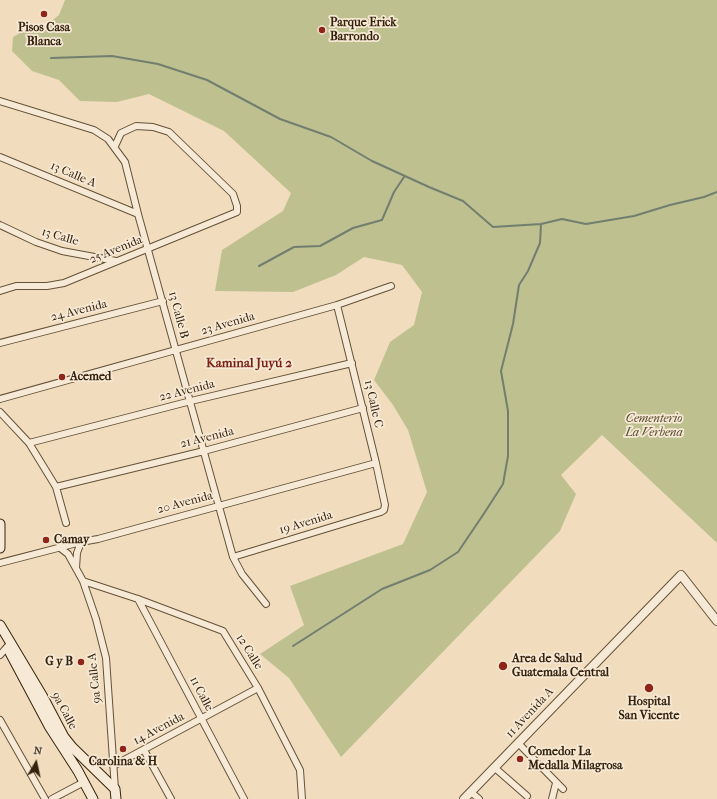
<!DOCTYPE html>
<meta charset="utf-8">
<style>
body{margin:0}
#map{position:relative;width:717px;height:799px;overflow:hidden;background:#f1ddbe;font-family:"IM FELL French Canon",serif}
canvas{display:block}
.north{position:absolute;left:16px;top:743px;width:40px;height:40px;-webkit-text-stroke:3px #f6e9d5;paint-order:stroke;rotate:9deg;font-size:11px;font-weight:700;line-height:16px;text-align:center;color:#35220c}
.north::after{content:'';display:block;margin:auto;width:14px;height:18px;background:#35220c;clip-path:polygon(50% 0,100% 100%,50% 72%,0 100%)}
</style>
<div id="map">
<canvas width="717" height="799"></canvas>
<div class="north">N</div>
</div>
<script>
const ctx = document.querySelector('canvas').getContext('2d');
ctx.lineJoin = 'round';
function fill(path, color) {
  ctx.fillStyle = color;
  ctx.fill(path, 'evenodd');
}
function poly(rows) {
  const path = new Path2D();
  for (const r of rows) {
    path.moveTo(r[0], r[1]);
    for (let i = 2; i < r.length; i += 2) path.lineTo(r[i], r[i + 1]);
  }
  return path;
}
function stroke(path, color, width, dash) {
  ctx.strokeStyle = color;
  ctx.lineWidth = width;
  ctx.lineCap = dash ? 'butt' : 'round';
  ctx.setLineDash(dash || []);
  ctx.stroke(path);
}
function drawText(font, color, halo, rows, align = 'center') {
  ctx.font = font + ' "IM FELL French Canon",serif';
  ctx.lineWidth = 3.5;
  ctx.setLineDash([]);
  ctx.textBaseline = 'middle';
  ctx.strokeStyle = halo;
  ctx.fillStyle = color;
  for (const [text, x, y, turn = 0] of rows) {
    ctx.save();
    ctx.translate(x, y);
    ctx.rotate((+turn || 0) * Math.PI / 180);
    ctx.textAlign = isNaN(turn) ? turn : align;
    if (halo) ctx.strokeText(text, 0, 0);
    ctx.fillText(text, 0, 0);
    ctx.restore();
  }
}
fill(poly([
 [65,0,717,0,717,543,602,435,561,475,576,494,560,531,341,757,289,678,260,654,304,625,290,586,403,544,427,492,408,430,393,405,374,380,390,342,414,325,422,292,402,265,364,257,336,275,293,292,215,291,222,250,283,211,291,193,224,131,149,94,117,102,80,101,59,80,32,71,12,51,13,37,27,29,45,26,59,15]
]), '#bec08f');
stroke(poly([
 [51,58,112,56,158,64,207,80,280,119,331,137,372,161,429,187,463,201,493,227,541,224,562,219,586,224,634,216,670,205,704,197,717,192],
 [259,266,294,247,320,246,353,228,382,220,394,192,404,177],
 [293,646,382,589,430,570,458,552,483,515,503,484,508,456,508,411,501,371,513,324,519,285,528,271,540,243,541,224]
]), '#727e70', 2);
const minor = poly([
 [0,101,94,130,108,139,125,162,138,214,233,557,242,574,266,604],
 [0,157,138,214],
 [0,225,36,242,62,251,116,261],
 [0,291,16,286,47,286,64,283,237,212,237,206,233,194,169,132,153,127,136,126,121,133,115,146],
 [0,343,163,301],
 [0,399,337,305,391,286],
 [0,412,29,443,56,487,66,523],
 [29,443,191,401,352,363],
 [56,487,204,451,363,408],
 [59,547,68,554,83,581,96,619,106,658,115,789],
 [233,557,381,512,384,510,385,505,376,463,337,305],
 [0,563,81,542,98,539,376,463],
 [76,568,77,553,81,542],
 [83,581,138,599,223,631,258,688,300,770,302,799],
 [138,599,244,799],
 [0,655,7,647],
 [0,720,45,799],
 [518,743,563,789],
 [144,750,171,799],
 [113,766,258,688],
 [495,768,527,796],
 [471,792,479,799],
 [52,799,84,782],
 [552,799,556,783]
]);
const tertiary = poly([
 [464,799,681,575,717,621]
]);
const secondary = poly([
 [0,524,0,548],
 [0,625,43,697,64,737,72,747,115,789,116,799],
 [8,649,49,726,78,771,93,799]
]);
stroke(minor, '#645138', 8);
stroke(tertiary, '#645138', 10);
stroke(secondary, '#35220c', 11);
stroke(minor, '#f6e9d5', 6);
stroke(tertiary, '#f6e9d5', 8);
stroke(secondary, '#f6e9d5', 9);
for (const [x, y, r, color] of [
 [44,14,4,"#8f2418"],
 [322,30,4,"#8f2418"],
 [62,377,4,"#8f2418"],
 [46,540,4,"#8f2418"],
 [81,662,4,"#8f2418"],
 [503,666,5,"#8f2418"],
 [649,688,5,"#8f2418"],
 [123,749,4,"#8f2418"],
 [520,759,4,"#8f2418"]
]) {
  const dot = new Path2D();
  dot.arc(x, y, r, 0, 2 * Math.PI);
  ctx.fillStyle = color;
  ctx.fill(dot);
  stroke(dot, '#f6e9d5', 1.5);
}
drawText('bold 12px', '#35220c', '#f6e9d5', [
 ["Parque Erick",330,23],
 ["Barrondo",330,37],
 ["Pisos Casa",44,28,"center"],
 ["Blanca",44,42,"center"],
 ["Acemed",70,377],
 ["Camay",54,540],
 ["Area de Salud",512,659],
 ["Guatemala Central",512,673],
 ["G y B",73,662,"right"],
 ["Hospital",649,702,"center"],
 ["San Vicente",649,716,"center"],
 ["Comedor La",528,752],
 ["Medalla Milagrosa",528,766],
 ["Carolina & H",123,762,"center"]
], 'left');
drawText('12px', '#35220c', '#f6e9d5', [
 ["13 Calle A",73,175,23],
 ["13 Calle",60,237,16],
 ["25 Avenida",116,250,-22],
 ["24 Avenida",79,311,-14],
 ["13 Calle B",178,315,75],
 ["23 Avenida",228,324,-16],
 ["22 Avenida",187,391,-14],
 ["13 Calle C",373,404,77],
 ["21 Avenida",207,438,-14],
 ["20 Avenida",185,503,-15],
 ["19 Avenida",306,523,-17],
 ["12 Calle",249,652,58],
 ["9a Calle A",95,678,-96],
 ["11 Calle",201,694,62],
 ["9a Calle",64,711,62],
 ["11 Avenida A",530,713,-47],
 ["14 Avenida",159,729,-28]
]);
drawText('italic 12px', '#574a2d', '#f6e9d5', [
 ["Cementerio",654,419],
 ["La Verbena",654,433]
]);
drawText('bold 13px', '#7a1f14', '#f6e9d5', [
 ["Kaminal Juyú 2",249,364]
]);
</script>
